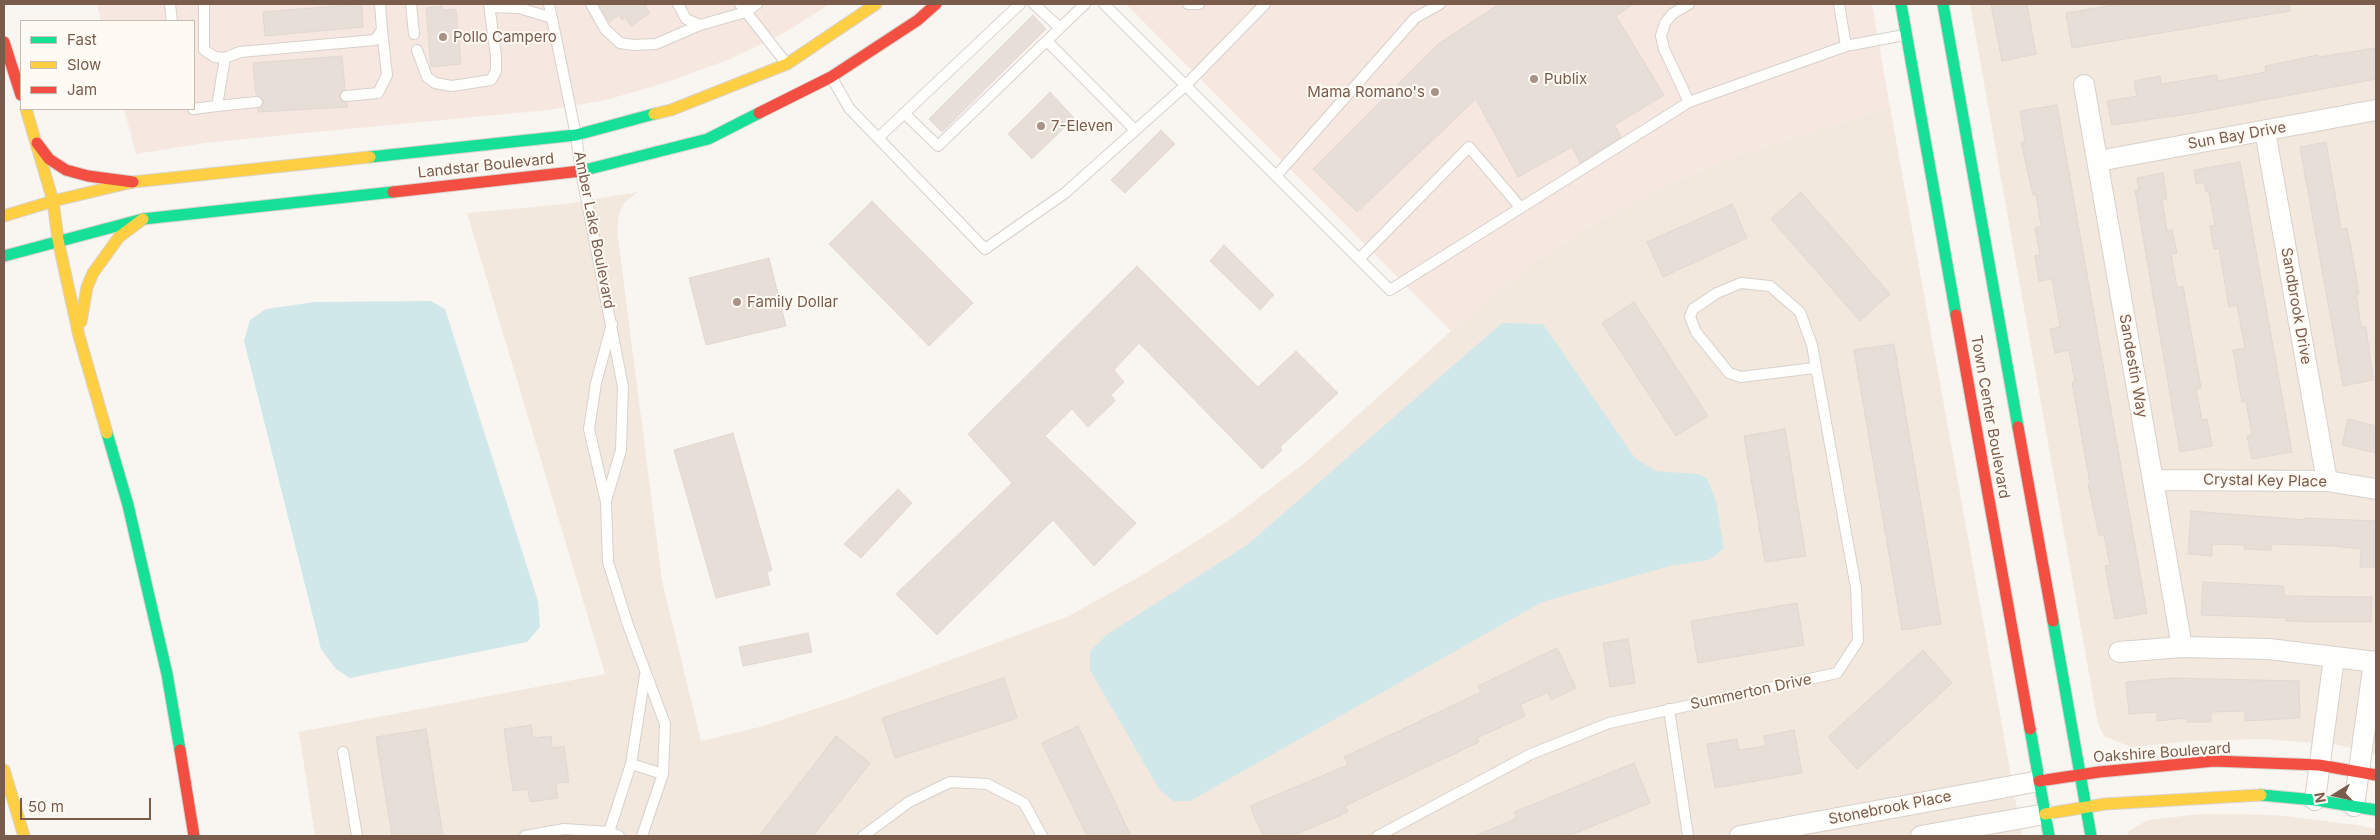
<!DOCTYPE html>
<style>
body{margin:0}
#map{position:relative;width:2380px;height:840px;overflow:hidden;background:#f9f5f0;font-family:Inter,sans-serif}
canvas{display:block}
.frame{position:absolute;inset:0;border:5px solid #7a5c4d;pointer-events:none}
.legend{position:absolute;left:20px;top:20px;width:175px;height:90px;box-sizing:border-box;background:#fffaf3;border:1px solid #cabbb1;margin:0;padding:6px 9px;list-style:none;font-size:15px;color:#7a5c4d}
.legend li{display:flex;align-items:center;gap:10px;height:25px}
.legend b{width:25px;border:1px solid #cabbb1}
.north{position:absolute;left:2310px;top:770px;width:50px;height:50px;-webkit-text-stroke:4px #fffaf3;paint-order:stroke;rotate:260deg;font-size:14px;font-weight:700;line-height:20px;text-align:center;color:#7a5c4d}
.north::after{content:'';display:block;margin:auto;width:18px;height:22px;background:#7a5c4d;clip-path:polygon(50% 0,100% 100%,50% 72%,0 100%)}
.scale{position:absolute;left:20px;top:798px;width:131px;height:22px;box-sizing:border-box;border:2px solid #7a5c4d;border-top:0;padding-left:6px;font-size:15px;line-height:18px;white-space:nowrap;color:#7a5c4d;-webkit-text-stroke:4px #fffaf3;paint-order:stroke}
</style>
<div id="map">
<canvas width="2380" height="840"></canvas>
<div class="frame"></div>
<ul class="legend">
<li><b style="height:6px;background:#16e098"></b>Fast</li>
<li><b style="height:6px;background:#ffcf43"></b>Slow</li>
<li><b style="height:6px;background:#f24e42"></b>Jam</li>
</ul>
<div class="north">N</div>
<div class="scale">50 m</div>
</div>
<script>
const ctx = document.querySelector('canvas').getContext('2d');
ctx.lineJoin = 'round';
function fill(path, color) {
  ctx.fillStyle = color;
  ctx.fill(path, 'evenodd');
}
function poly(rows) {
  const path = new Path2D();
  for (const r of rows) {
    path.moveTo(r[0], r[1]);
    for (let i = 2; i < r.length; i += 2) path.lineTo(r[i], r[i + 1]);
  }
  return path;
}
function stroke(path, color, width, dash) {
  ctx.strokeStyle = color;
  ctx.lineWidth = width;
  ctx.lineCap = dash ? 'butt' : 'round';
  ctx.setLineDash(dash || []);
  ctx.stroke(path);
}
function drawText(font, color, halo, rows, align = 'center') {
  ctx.font = font + ' Inter,sans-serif';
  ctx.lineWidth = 4;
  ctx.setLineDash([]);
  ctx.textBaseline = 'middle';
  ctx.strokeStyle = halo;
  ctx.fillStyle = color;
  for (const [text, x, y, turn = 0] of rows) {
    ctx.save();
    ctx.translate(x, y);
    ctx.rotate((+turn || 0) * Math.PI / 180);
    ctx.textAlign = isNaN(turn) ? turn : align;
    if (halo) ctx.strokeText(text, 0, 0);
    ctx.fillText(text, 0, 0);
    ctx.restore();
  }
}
fill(poly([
 [1970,4,2376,4,2376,754,2339,745,2265,739,2192,741,2131,747,2104,736,2098,724],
 [1890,107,2022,836,315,836,299,732,605,674,467,213,566,204,638,192,625,202,619,214,617,230,662,581,701,741,760,727,845,699,1069,616,1144,574,1227,522,1307,461,1451,331,1523,270,1594,223,1669,184,1741,154],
 [2201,814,2276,815,2356,825,2376,829,2376,836,2127,836,2129,831,2148,820]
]), '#f2e8de');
fill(poly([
 [97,4,830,4,784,33,728,60,661,84,606,100,549,110,294,134,205,143,136,154,124,109,194,109,194,21,101,21],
 [1126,4,1872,4,1890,107,1741,154,1669,184,1594,223,1523,270,1451,331]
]), '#f6e8e1');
fill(poly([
 [431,301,445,309,538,601,540,627,527,642,350,678,336,669,321,649,244,341,250,320,266,309,315,302],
 [1502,323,1543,324,1635,458,1656,471,1697,474,1707,478,1716,502,1724,549,1709,560,1670,566,1542,602,1190,801,1173,801,1159,789,1090,670,1090,651,1108,634,1247,545]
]), '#d0e8ea');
const building = poly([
 [362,4,363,27,265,36,263,12,362,4],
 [599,4,650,4,645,6,650,13,631,26,626,18,622,20,619,15,609,22,599,4],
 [1499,4,1634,4,1616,16,1664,95,1615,125,1621,137,1580,163,1572,147,1518,177,1476,99,1357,212,1313,169,1438,44,1499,4],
 [1991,4,2027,4,2036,54,2002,61,1991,4],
 [2120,4,2289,4,2290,11,2072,48,2066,13,2120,4],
 [442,6,443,10,456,9,461,64,431,67,426,8,442,6],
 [1033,15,1046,29,942,132,929,119,1033,15],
 [2376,48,2376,79,2194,113,2112,125,2107,101,2137,96,2134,81,2160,76,2161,84,2217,75,2218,81,2266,72,2265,66,2318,55,2319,57,2376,48],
 [342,56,345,89,340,93,339,97,343,102,347,103,348,107,258,112,258,109,261,107,264,102,262,98,256,95,253,63,342,56],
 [1050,92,1074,118,1032,159,1008,134,1050,92],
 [2057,105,2147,613,2115,619,2105,566,2110,565,2104,535,2099,535,2088,484,2090,484,2072,382,2075,382,2069,350,2055,353,2050,329,2060,327,2052,279,2039,281,2035,256,2040,255,2035,228,2041,226,2036,194,2033,195,2021,142,2025,141,2020,111,2057,105],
 [1161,130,1175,144,1125,193,1111,180,1161,130],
 [2326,142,2341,229,2347,228,2355,270,2359,294,2356,294,2361,327,2366,327,2373,380,2343,386,2300,147,2326,142],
 [2240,162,2292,452,2252,459,2247,436,2252,435,2246,401,2242,402,2233,350,2245,348,2237,305,2229,307,2219,248,2214,249,2210,226,2215,225,2209,192,2206,192,2204,182,2196,184,2194,170,2240,162],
 [2163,173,2167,199,2162,199,2167,231,2172,230,2177,253,2171,254,2177,287,2183,286,2201,388,2196,389,2202,420,2207,419,2212,446,2180,452,2135,190,2139,190,2137,178,2163,173],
 [1801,192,1890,294,1860,321,1771,219,1801,192],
 [872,201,973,303,929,346,829,244,872,201],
 [1732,204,1747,238,1663,277,1647,242,1732,204],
 [1224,245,1274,295,1260,310,1210,261,1224,245],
 [769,258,786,326,706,345,689,278,769,258],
 [1137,266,1258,387,1296,351,1338,393,1280,447,1282,450,1262,469,1139,343,1114,370,1124,382,1111,395,1115,401,1088,427,1072,409,1045,436,1136,523,1094,566,1053,520,937,635,896,594,1012,483,968,434,1137,266],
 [1634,302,1708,416,1676,436,1602,323,1634,302],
 [1894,344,1941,624,1902,630,1854,350,1894,344],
 [2348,419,2376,426,2376,453,2342,445,2348,419],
 [1785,429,1806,556,1765,562,1744,436,1785,429],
 [733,433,772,570,767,572,770,585,716,598,674,450,733,433],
 [898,489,912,503,861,558,844,544,898,489],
 [2191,511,2305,520,2305,518,2376,521,2376,567,2360,567,2361,549,2333,546,2272,544,2271,550,2244,549,2245,545,2212,544,2212,556,2188,554,2191,511],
 [2203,582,2284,586,2284,596,2372,597,2371,622,2316,622,2286,621,2287,618,2201,615,2203,582],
 [1797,603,1804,645,1698,663,1691,621,1797,603],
 [808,633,812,652,743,666,739,647,808,633],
 [1628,639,1635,683,1610,687,1603,643,1628,639],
 [1557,648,1576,688,1551,700,1548,692,1520,705,1525,716,1477,738,1479,742,1345,806,1348,812,1292,836,1263,836,1250,806,1348,765,1344,757,1481,692,1478,686,1557,648],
 [1923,650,1952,683,1857,769,1828,737,1923,650],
 [1004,678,1017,718,895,758,882,718,1004,678],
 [2171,678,2299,681,2300,718,2245,721,2245,711,2211,712,2211,722,2187,722,2187,718,2157,721,2157,712,2129,714,2126,682,2171,678],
 [531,725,533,738,551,736,552,748,564,746,569,782,556,783,558,798,530,802,528,789,513,791,504,729,531,725],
 [1078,726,1131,836,1087,836,1042,743,1078,726],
 [426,729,443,836,392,836,376,737,426,729],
 [1794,730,1802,773,1715,788,1707,744,1737,739,1739,750,1766,746,1764,736,1794,730],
 [836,736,870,763,813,836,759,836,836,736],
 [1634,763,1650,803,1568,836,1475,836,1517,818,1514,812,1634,763]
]);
fill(building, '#e6ded7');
stroke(building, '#e2d8d2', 1);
const lane = poly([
 [170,4,172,21],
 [204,4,204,50,215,57,225,58],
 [411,4,414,34],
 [549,4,576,135,581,171,623,387,621,450,606,501],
 [591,4,605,29,620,43,634,45,656,44,700,25],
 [678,4,686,19,700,25,746,12,757,4],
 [740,4,786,63],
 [1034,4,1060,28,1085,4],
 [1104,4,1390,290,1689,102,1846,46,1904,35],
 [1188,4,1199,4],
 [1839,4,1846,46],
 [490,7,519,8,552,18],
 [1047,41,1135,130],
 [417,50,427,77,435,83,452,86,491,80,496,71,496,56,489,4],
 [832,78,849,108,985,249,1065,193,1186,85,1265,4],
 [346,96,378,93,387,75,382,30],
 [1689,102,1664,49,1661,36,1665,23,1672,14,1689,4],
 [217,106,257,102],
 [193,109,217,106,225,58,240,52,375,40,382,30,380,4],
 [904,113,938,146,1060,28],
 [878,138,1020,4],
 [1276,176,1415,18,1440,4],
 [1359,259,1469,147,1521,208],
 [612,324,596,383,589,429,606,502,608,562,628,625,665,724,663,774,642,836],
 [1669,709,1688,836],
 [343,752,357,836],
 [631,764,663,774],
 [609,832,631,764,645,675],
 [525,836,564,829,609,832,619,836],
 [863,836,909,802,950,782,987,784,1024,803,1042,836],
 [1378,836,1531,754,1609,723,1837,673,1858,641,1856,588,1812,345,1800,312,1770,286,1741,283,1717,293,1693,309,1690,317,1696,332,1729,373,1741,377,1814,368]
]);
const street = poly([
 [2084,85,2182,647],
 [2265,131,2327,481],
 [2098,161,2376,110],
 [2153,480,2327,481,2376,489],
 [2119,652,2182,647,2269,649,2376,662],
 [2315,800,2334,658],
 [2354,806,2374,662],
 [1740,836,2039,781],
 [1921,836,2045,814]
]);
const fast = poly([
 [1901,4,1956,315],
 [1943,4,2018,427],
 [370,157,576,135,654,114],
 [581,171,708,139,759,113],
 [4,256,143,219,393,192],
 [107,433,128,505,167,674,180,750],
 [2053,621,2091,836],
 [2030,729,2049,836],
 [2261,795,2315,800,2376,810]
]);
const slow = poly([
 [26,109,53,201,58,240,79,336,107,433],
 [654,114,671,110,787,64,876,4],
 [4,216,53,201,133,182,370,157],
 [81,322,87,287,93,273,119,237,143,219],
 [4,770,24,836],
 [2045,814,2105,804,2261,795]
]);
const jam = poly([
 [4,42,21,95],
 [759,113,831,77,918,20,936,4],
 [37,143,49,159,66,170,88,176,133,182],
 [393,192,581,171],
 [1956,315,2030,729],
 [2018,427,2053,621],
 [180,750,194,836],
 [2039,781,2099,772,2214,761,2319,765,2376,775]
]);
stroke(lane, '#d7d1cb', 12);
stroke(street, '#d7d1cb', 22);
stroke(fast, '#d9d2cb', 13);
stroke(slow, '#d9d2cb', 13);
stroke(jam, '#d9d2cb', 13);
stroke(lane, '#fefefd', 10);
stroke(street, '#fefefd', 20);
stroke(fast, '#16e098', 11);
stroke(slow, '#ffcf43', 11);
stroke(jam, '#f24e42', 11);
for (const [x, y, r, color] of [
 [443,37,5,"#a69286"],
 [1534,79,5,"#a69286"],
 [1435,92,5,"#a69286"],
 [1041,126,5,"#a69286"],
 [737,302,5,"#a69286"]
]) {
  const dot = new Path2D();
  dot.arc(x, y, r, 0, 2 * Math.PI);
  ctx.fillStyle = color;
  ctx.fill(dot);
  stroke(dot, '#fffaf3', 2);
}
drawText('15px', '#7a5c4d', '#fffaf3', [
 ["Pollo Campero",453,37],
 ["Publix",1544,79],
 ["Mama Romano's",1425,92,"right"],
 ["7-Eleven",1051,126],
 ["Family Dollar",747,302]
], 'left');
drawText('15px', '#7a5c4d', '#fffaf3', [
 ["Sun Bay Drive",2237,136,-10],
 ["Landstar Boulevard",486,166,-6],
 ["Amber Lake Boulevard",594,230,79],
 ["Sandbrook Drive",2296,306,80],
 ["Sandestin Way",2133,366,80],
 ["Town Center Boulevard",1990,417,80],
 ["Crystal Key Place",2265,481,1],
 ["Summerton Drive",1751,692,-12],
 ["Oakshire Boulevard",2162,753,-4],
 ["Stonebrook Place",1890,808,-11]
]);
</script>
